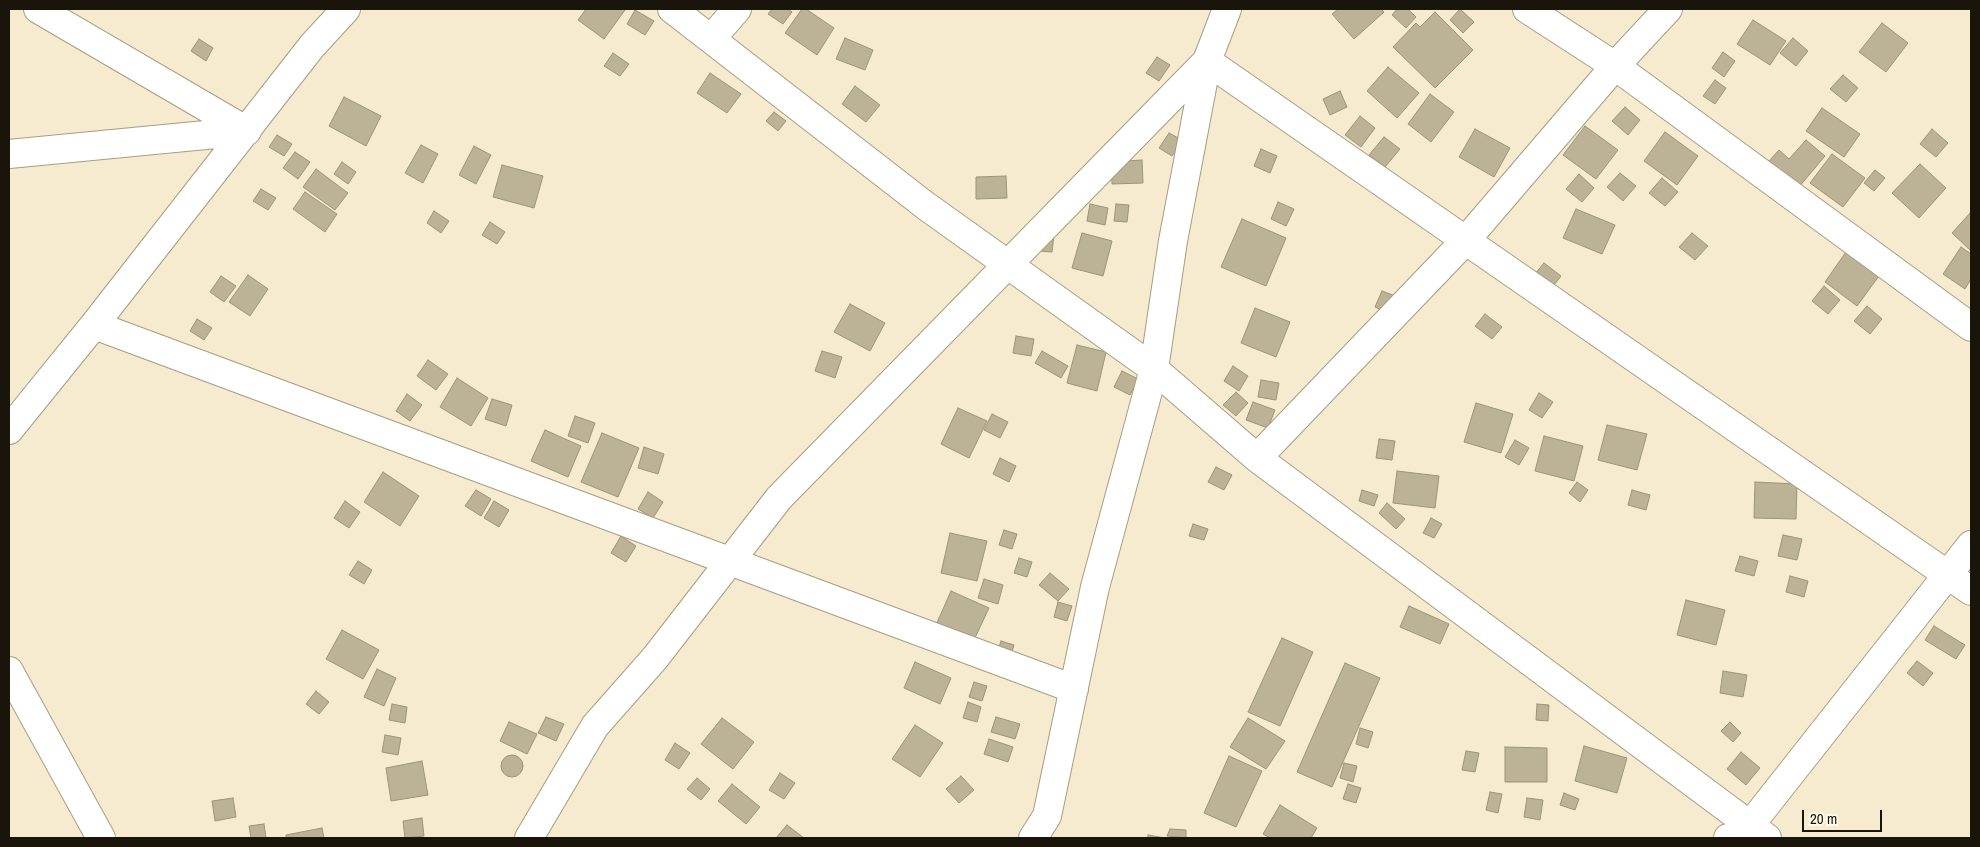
<!DOCTYPE html>
<style>
body{margin:0}
#map{position:relative;width:1980px;height:847px;overflow:hidden;background:#f6ebce;font-family:"Archivo Narrow",sans-serif}
canvas{display:block}
.frame{position:absolute;inset:0;border:10px solid #19150b;pointer-events:none}
.scale{position:absolute;left:1802px;top:810px;width:80px;height:22px;box-sizing:border-box;border:2px solid #19150b;border-top:0;padding-left:6px;font-size:15px;line-height:18px;white-space:nowrap;color:#19150b;-webkit-text-stroke:4px #fff9e7;paint-order:stroke}
</style>
<div id="map">
<canvas width="1980" height="847"></canvas>
<div class="frame"></div>
<div class="scale">20 m</div>
</div>
<script>
const ctx = document.querySelector('canvas').getContext('2d');
ctx.lineJoin = 'round';
function fill(path, color) {
  ctx.fillStyle = color;
  ctx.fill(path, 'evenodd');
}
function poly(rows) {
  const path = new Path2D();
  for (const r of rows) {
    if (r.length === 3) {
      path.moveTo(r[0] + r[2], r[1]);
      path.arc(r[0], r[1], r[2], 0, 2 * Math.PI);
      continue;
    }
    path.moveTo(r[0], r[1]);
    for (let i = 2; i < r.length; i += 2) path.lineTo(r[i], r[i + 1]);
  }
  return path;
}
function stroke(path, color, width, dash) {
  ctx.strokeStyle = color;
  ctx.lineWidth = width;
  ctx.lineCap = dash ? 'butt' : 'round';
  ctx.setLineDash(dash || []);
  ctx.stroke(path);
}
const building = poly([
 [586,9,624,9,625,10,604,39,578,20,586,9],
 [772,9,788,9,792,12,783,24,768,14,772,9],
 [802,9,806,9,834,28,817,55,785,33,802,9],
 [1338,9,1381,9,1384,12,1354,39,1332,14,1338,9],
 [1397,9,1408,9,1416,17,1406,28,1392,15,1397,9],
 [1460,9,1474,22,1463,33,1450,20,1460,9],
 [635,10,654,21,645,35,627,24,635,10],
 [1435,12,1473,50,1435,88,1393,47,1416,23,1420,27,1435,12],
 [1753,20,1786,41,1770,65,1737,44,1753,20],
 [1882,23,1908,43,1886,72,1859,52,1882,23],
 [845,38,873,50,865,70,836,59,845,38],
 [1793,38,1808,51,1796,66,1780,53,1793,38],
 [199,39,213,48,206,61,191,51,199,39],
 [1723,52,1735,61,1724,77,1712,68,1723,52],
 [613,53,629,64,620,76,604,66,613,53],
 [1157,57,1170,65,1159,81,1146,73,1157,57],
 [1388,67,1419,93,1397,118,1367,91,1388,67],
 [710,73,741,94,727,113,697,93,710,73],
 [1843,75,1858,88,1846,102,1830,89,1843,75],
 [1715,80,1726,88,1715,104,1703,96,1715,80],
 [855,86,880,105,866,122,842,104,855,86],
 [1340,91,1347,107,1330,115,1323,99,1340,91],
 [1430,94,1454,112,1431,142,1408,124,1430,94],
 [344,97,381,116,366,146,329,126,344,97],
 [1625,107,1640,120,1628,135,1612,121,1625,107],
 [1822,108,1860,134,1844,157,1806,131,1822,108],
 [774,112,786,121,778,131,766,121,774,112],
 [1360,116,1375,128,1361,147,1345,135,1360,116],
 [1585,126,1618,150,1596,179,1563,155,1585,126],
 [1475,129,1510,148,1494,177,1459,157,1475,129],
 [1932,129,1948,143,1936,157,1920,144,1932,129],
 [1665,132,1698,156,1677,185,1644,161,1665,132],
 [1169,133,1182,140,1172,156,1159,148,1169,133],
 [277,135,292,144,284,156,269,147,277,135],
 [1384,137,1400,149,1385,167,1369,155,1384,137],
 [1806,140,1825,156,1799,187,1769,161,1779,150,1789,159,1806,140],
 [421,145,438,154,423,183,405,173,421,145],
 [474,146,491,155,476,184,459,175,474,146],
 [1261,149,1277,156,1270,173,1254,166,1261,149],
 [295,152,310,162,298,179,283,168,295,152],
 [1832,154,1865,178,1843,207,1810,183,1832,154],
 [1142,160,1143,183,1112,184,1111,162,1142,160],
 [342,162,356,172,348,184,334,174,342,162],
 [1920,164,1946,188,1919,218,1892,193,1920,164],
 [502,165,543,176,534,208,493,197,502,165],
 [316,169,348,193,335,210,303,187,316,169],
 [1875,170,1885,178,1874,191,1864,183,1875,170],
 [1620,173,1636,186,1623,201,1607,187,1620,173],
 [1579,174,1594,188,1582,202,1566,189,1579,174],
 [1006,176,1007,198,976,199,976,177,1006,176],
 [1662,178,1678,192,1665,206,1649,193,1662,178],
 [261,189,276,198,268,210,253,201,261,189],
 [305,192,337,214,325,232,293,209,305,192],
 [1278,202,1294,209,1286,226,1271,219,1278,202],
 [1090,204,1108,208,1105,225,1087,221,1090,204],
 [1116,204,1129,205,1127,222,1114,221,1116,204],
 [1576,209,1615,225,1602,254,1563,238,1576,209],
 [434,211,449,221,441,233,427,223,434,211],
 [1971,212,1971,251,1952,233,1971,212],
 [1242,219,1286,238,1266,286,1221,267,1242,219],
 [490,222,505,232,497,244,482,235,490,222],
 [1082,233,1112,241,1103,276,1072,268,1082,233],
 [1692,233,1708,246,1695,260,1679,247,1692,233],
 [1054,235,1052,252,1039,251,1054,235],
 [1961,247,1971,254,1971,279,1965,289,1943,274,1961,247],
 [1846,252,1879,276,1857,306,1825,282,1846,252],
 [1544,263,1561,276,1551,289,1534,275,1544,263],
 [248,275,268,289,250,316,229,302,248,275],
 [221,276,236,286,224,302,210,292,221,276],
 [1824,286,1840,300,1828,314,1812,301,1824,286],
 [1382,291,1398,297,1391,314,1375,307,1382,291],
 [850,304,885,323,870,351,834,332,850,304],
 [1867,306,1882,319,1870,334,1854,321,1867,306],
 [1255,308,1290,322,1276,357,1241,343,1255,308],
 [1485,314,1502,327,1492,339,1475,326,1485,314],
 [197,319,212,328,204,340,190,331,197,319],
 [1016,336,1034,339,1031,356,1013,353,1016,336],
 [1077,345,1106,352,1097,391,1067,383,1077,345],
 [822,351,842,357,835,378,815,371,822,351],
 [1042,351,1068,366,1061,378,1035,363,1042,351],
 [428,360,448,374,436,390,417,376,428,360],
 [1233,366,1248,376,1239,391,1224,381,1233,366],
 [1122,371,1138,379,1130,395,1114,387,1122,371],
 [457,378,488,398,471,426,440,407,457,378],
 [1261,380,1279,383,1276,400,1258,397,1261,380],
 [1236,392,1248,403,1236,416,1223,405,1236,392],
 [1539,393,1553,402,1542,418,1529,410,1539,393],
 [407,394,422,405,410,421,396,411,407,394],
 [492,399,512,405,506,426,485,419,492,399],
 [1253,402,1275,410,1268,428,1246,420,1253,402],
 [1476,403,1513,414,1501,453,1464,442,1476,403],
 [958,408,987,421,969,458,941,444,958,408],
 [992,414,1008,422,1000,438,984,430,992,414],
 [575,416,595,423,588,443,568,436,575,416],
 [1607,425,1647,434,1637,470,1598,460,1607,425],
 [545,430,581,446,568,477,531,461,545,430],
 [602,433,639,448,618,497,581,482,602,433],
 [1544,436,1583,446,1574,481,1535,471,1544,436],
 [1379,439,1395,441,1392,460,1376,458,1379,439],
 [1515,440,1529,448,1519,465,1505,457,1515,440],
 [644,447,664,454,658,474,638,468,644,447],
 [1000,458,1016,466,1009,482,993,474,1000,458],
 [1216,467,1232,475,1224,490,1208,482,1216,467],
 [1397,471,1439,476,1435,508,1393,503,1397,471],
 [383,472,419,496,400,526,364,502,383,472],
 [1577,482,1588,490,1580,502,1569,493,1577,482],
 [1755,482,1797,484,1796,519,1754,518,1755,482],
 [476,490,491,499,481,516,465,506,476,490],
 [1362,490,1378,495,1374,506,1359,501,1362,490],
 [1632,490,1650,495,1646,510,1628,505,1632,490],
 [648,492,663,502,653,518,638,509,648,492],
 [345,501,360,512,349,528,334,518,345,501],
 [494,501,509,510,499,527,484,518,494,501],
 [1387,503,1405,519,1396,529,1379,513,1387,503],
 [1431,518,1442,524,1434,538,1423,533,1431,518],
 [1193,524,1208,529,1204,540,1189,536,1193,524],
 [1004,530,1017,534,1012,549,999,545,1004,530],
 [950,533,987,541,977,581,941,573,950,533],
 [1783,535,1802,539,1797,560,1778,556,1783,535],
 [621,536,636,546,626,562,611,553,621,536],
 [1740,556,1758,561,1754,576,1735,571,1740,556],
 [1019,558,1032,562,1027,577,1014,573,1019,558],
 [358,561,372,570,364,584,349,575,358,561],
 [1050,573,1069,589,1058,601,1039,585,1050,573],
 [1790,576,1808,581,1804,597,1786,592,1790,576],
 [984,579,1003,585,998,604,978,598,984,579],
 [951,591,989,608,973,642,936,625,951,591],
 [1686,600,1725,610,1716,645,1677,635,1686,600],
 [1058,602,1072,606,1067,621,1054,617,1058,602],
 [1409,606,1449,624,1440,644,1400,627,1409,606],
 [1934,626,1965,645,1956,659,1925,640,1934,626],
 [342,630,379,650,363,679,326,659,342,630],
 [1282,638,1313,652,1280,726,1248,712,1282,638],
 [1001,641,1014,645,1009,660,996,656,1001,641],
 [1917,661,1933,673,1923,686,1907,673,1917,661],
 [915,662,951,678,940,704,904,688,915,662],
 [1345,663,1380,678,1332,787,1297,772,1345,663],
 [377,669,396,678,384,706,364,697,377,669],
 [1723,671,1747,675,1743,697,1720,693,1723,671],
 [974,682,987,686,982,701,969,697,974,682],
 [316,691,329,702,319,714,306,704,316,691],
 [968,702,981,707,977,722,963,718,968,702],
 [392,704,407,707,405,723,389,720,392,704],
 [1537,704,1549,705,1548,721,1536,720,1537,704],
 [546,717,564,724,556,741,538,733,546,717],
 [996,717,1020,724,1015,739,991,732,996,717],
 [722,718,754,742,733,769,701,744,722,718],
 [1248,718,1285,741,1266,769,1230,747,1248,718],
 [509,722,537,734,527,754,500,741,509,722],
 [1730,722,1741,733,1733,742,1721,731,1730,722],
 [915,725,943,743,920,777,892,759,915,725],
 [1360,728,1373,732,1368,748,1356,744,1360,728],
 [385,735,401,738,398,755,382,752,385,735],
 [989,739,1013,747,1008,762,984,754,989,739],
 [675,743,690,753,679,769,665,760,675,743],
 [1584,746,1627,758,1617,793,1575,781,1584,746],
 [1505,747,1547,748,1547,782,1505,782,1505,747],
 [1466,751,1479,753,1475,772,1462,770,1466,751],
 [1741,752,1760,768,1746,785,1727,769,1741,752],
 [512,766,11],
 [1229,756,1262,771,1236,827,1204,813,1229,756],
 [422,761,428,795,391,801,386,768,422,761],
 [1344,763,1357,766,1353,782,1340,778,1344,763],
 [780,773,795,783,784,799,769,790,780,773],
 [961,776,974,790,959,803,946,789,961,776],
 [697,778,710,789,701,800,687,789,697,778],
 [732,784,760,807,746,824,718,801,732,784],
 [1348,784,1361,788,1356,803,1343,799,1348,784],
 [1490,792,1502,794,1498,813,1486,810,1490,792],
 [1564,793,1579,799,1575,810,1560,805,1564,793],
 [233,798,236,817,215,821,212,801,233,798],
 [1527,798,1543,800,1540,820,1524,817,1527,798],
 [1280,805,1317,828,1311,838,1270,838,1263,834,1280,805],
 [422,818,424,836,405,838,403,821,422,818],
 [264,824,266,838,251,838,249,826,264,824],
 [787,825,804,838,776,838,787,825],
 [322,828,324,838,286,838,286,835,322,828],
 [1170,829,1186,830,1186,838,1167,836,1170,829],
 [1148,835,1165,838,1148,838,1148,835]
]);
fill(building, '#bcb296');
stroke(building, '#9d9378', 1);
const minor = poly([
 [38,9,247,131],
 [672,9,926,206,1154,369,1257,458,1767,838],
 [1527,9,1615,66,1971,327],
 [711,39,737,9],
 [9,154,247,131],
 [94,325,1074,689],
 [9,430,94,325,312,46,346,9],
 [1257,458,1466,240,1615,66,1668,9],
 [9,671,101,838],
 [529,838,595,726,655,658,779,498,1207,61,1971,591],
 [1033,838,1047,816,1095,587,1154,369,1173,241,1207,61,1227,9],
 [1728,838,1743,834,1971,545]
]);
stroke(minor, '#a79d82', 30);
stroke(minor, '#fff', 28);
</script>
